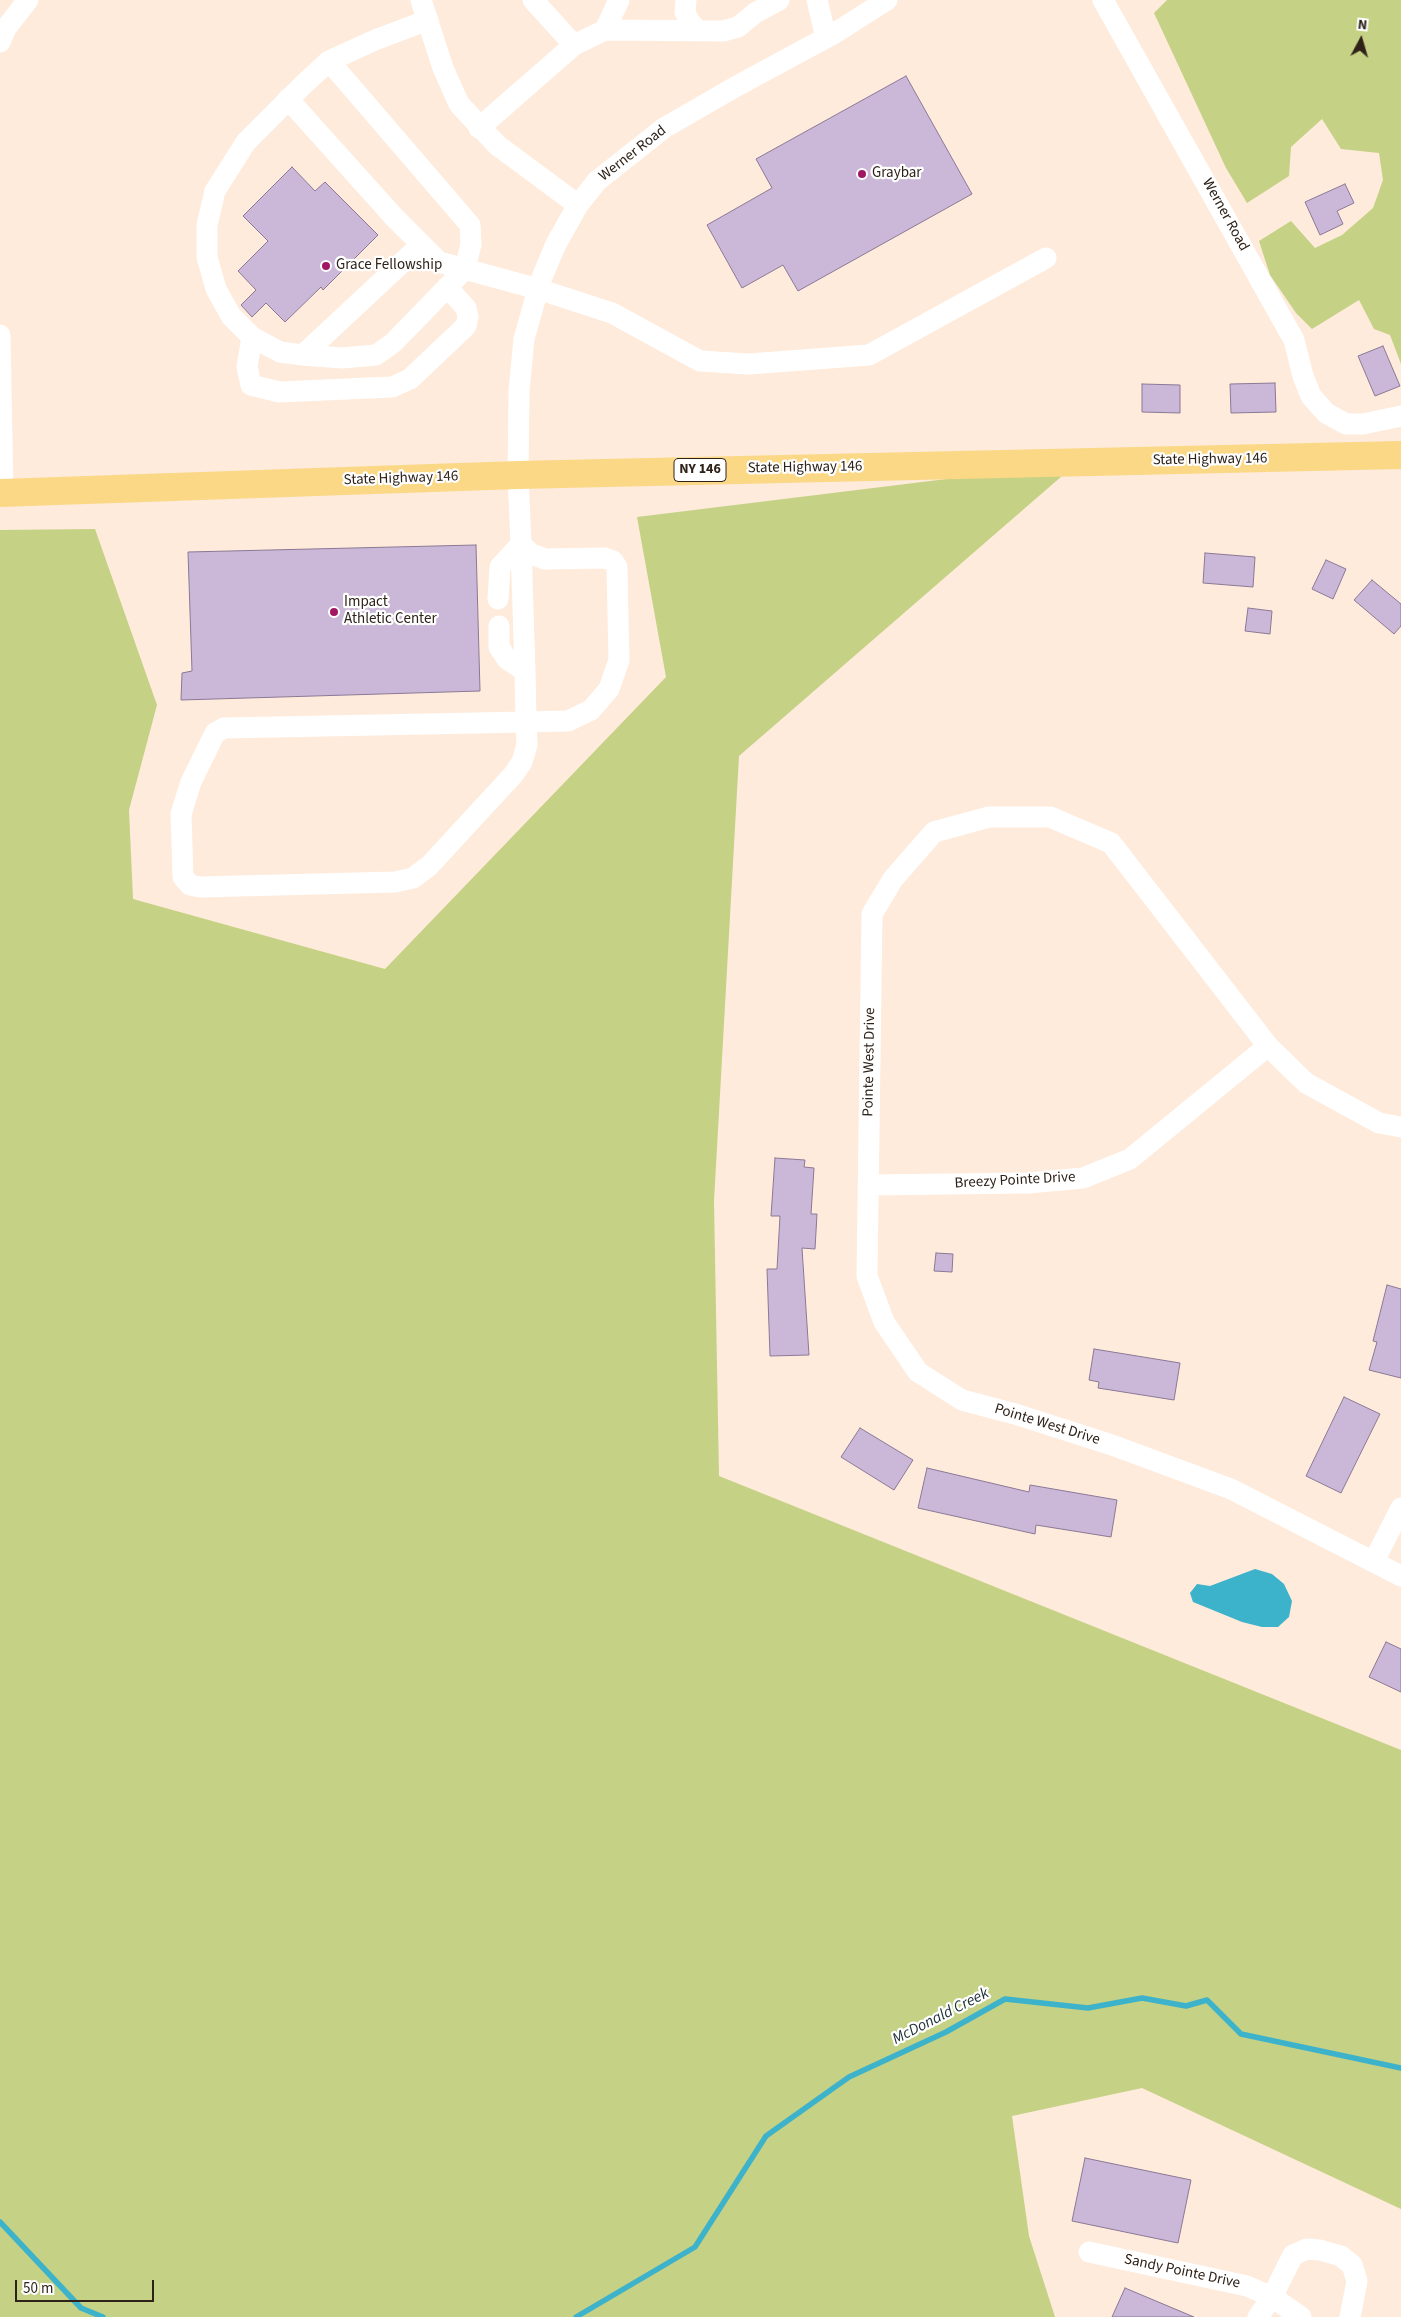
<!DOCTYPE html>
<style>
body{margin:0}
#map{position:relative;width:1401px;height:2317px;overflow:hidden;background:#feebdb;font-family:"Source Sans 3",sans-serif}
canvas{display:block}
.north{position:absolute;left:1336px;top:15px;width:50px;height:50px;-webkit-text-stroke:4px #fff;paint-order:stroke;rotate:6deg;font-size:14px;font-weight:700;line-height:20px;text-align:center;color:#2e2219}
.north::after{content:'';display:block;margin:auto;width:18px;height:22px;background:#2e2219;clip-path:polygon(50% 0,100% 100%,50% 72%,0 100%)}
.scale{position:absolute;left:15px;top:2280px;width:139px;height:22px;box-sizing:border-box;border:2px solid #2e2219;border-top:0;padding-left:6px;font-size:15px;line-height:18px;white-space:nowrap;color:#2e2219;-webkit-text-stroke:4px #fff;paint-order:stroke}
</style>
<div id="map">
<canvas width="1401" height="2317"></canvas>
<div class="north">N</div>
<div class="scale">50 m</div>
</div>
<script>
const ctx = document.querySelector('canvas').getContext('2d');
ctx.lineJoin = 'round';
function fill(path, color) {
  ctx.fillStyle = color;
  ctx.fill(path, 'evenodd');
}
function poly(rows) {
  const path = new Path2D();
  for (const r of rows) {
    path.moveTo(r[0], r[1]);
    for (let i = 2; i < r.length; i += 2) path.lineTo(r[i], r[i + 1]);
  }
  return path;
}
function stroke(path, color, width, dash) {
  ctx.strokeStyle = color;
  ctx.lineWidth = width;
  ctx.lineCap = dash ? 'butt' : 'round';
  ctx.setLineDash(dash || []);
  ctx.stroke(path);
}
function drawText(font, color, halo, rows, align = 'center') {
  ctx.font = font + ' "Source Sans 3",sans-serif';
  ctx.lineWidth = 4.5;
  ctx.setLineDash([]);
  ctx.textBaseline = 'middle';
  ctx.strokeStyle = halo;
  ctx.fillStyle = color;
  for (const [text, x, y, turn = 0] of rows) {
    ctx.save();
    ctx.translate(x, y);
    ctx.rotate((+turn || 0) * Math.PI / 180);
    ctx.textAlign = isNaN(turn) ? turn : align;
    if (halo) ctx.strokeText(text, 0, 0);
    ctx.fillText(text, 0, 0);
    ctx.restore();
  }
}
fill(poly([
 [1167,0,1401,0,1401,364,1390,335,1374,329,1359,300,1312,329,1296,313,1270,275,1259,241,1291,221,1315,248,1342,235,1373,208,1383,180,1379,153,1341,149,1322,119,1291,147,1289,176,1247,203,1226,168,1154,13],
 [1077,463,739,756,714,1201,719,1476,1401,1750,1401,2209,1142,2088,1012,2116,1029,2236,1055,2317,0,2317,0,530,95,529,157,705,129,810,133,899,385,969,666,677,637,517]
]), '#c5d184');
fill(poly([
 [1255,1569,1272,1574,1284,1584,1292,1601,1289,1617,1278,1627,1262,1627,1242,1622,1193,1602,1190,1593,1197,1584,1210,1586]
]), '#3db2cb');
stroke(poly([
 [0,2222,81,2308,103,2317],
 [576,2317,695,2247,766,2136,849,2077,946,2032,1005,1999,1088,2008,1142,1998,1186,2006,1207,2000,1241,2034,1401,2068]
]), '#3db2cb', 5.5);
const building = poly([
 [906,76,972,194,798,291,783,265,742,288,707,225,772,188,756,159,906,76],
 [292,167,315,191,325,182,378,235,323,290,321,287,285,322,266,303,252,317,241,305,256,290,238,271,268,241,243,216,292,167],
 [1345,184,1354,203,1337,211,1343,224,1320,235,1305,202,1345,184],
 [1383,346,1400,386,1375,396,1358,356,1383,346],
 [1275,383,1276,412,1231,413,1230,384,1275,383],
 [1142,384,1180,385,1180,413,1142,412,1142,384],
 [476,545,480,691,181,700,182,673,192,671,188,552,476,545],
 [1205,553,1255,557,1253,587,1203,583,1205,553],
 [1326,560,1346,569,1333,599,1312,589,1326,560],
 [1372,580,1401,604,1401,626,1394,634,1354,600,1372,580],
 [1248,608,1272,611,1270,634,1245,631,1248,608],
 [775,1158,805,1160,804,1167,814,1168,811,1214,817,1214,815,1249,802,1248,809,1355,770,1356,767,1269,777,1269,780,1216,771,1216,775,1158],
 [936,1253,953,1254,952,1272,934,1271,936,1253],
 [1387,1285,1401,1289,1401,1378,1369,1370,1377,1342,1373,1341,1387,1285],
 [1094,1349,1180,1363,1174,1400,1098,1388,1099,1382,1089,1380,1094,1349],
 [1344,1397,1380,1414,1341,1493,1306,1476,1344,1397],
 [860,1428,913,1460,894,1490,841,1457,860,1428],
 [927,1468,1029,1492,1030,1485,1117,1500,1111,1537,1036,1525,1035,1534,918,1508,927,1468],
 [1386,1642,1401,1649,1401,1692,1369,1677,1386,1642],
 [1085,2158,1191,2180,1178,2243,1072,2221,1085,2158],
 [1125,2288,1194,2317,1112,2317,1125,2288]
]);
fill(building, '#cbb8d8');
stroke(building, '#8a7896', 1);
stroke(poly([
 [421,0,443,68,459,104,497,145,578,205],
 [533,0,574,45],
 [686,0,685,12,689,21,697,30],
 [817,0,826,38],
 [1103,0,1294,340,1303,376,1311,396,1326,413,1346,424,1363,424,1401,416],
 [605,30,619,0],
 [0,42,6,28,28,0],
 [329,61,470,225,471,244,465,269,393,343,376,355,342,358,303,355,280,352,252,337,231,316,216,289,207,257,207,225,215,191,246,142,303,85,329,61,375,40,428,20],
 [288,99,394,217,439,262,538,289,612,313,700,361,749,364,869,355,1046,258],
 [479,128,574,45,605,30,723,31,738,27,755,13,779,0],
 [0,335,3,493],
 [252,337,247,367,251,385,279,392,392,387,410,379,466,326,468,317,466,308,447,287],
 [303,355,421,245],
 [498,599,500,567,521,544,531,554,545,559,605,558,613,561,617,567,619,660,609,689,591,710,568,721,526,722,224,728,215,733,191,782,181,814,183,877,190,885,200,887,395,882,413,878,429,866,513,775,522,762,527,745,526,722,525,671,521,544,518,475,519,391,524,339,540,282,556,244,578,205,597,181,664,128,735,87,835,33,887,0],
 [499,626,499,647,507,659,525,671],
 [1401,1127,1379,1123,1306,1083,1268,1046,1111,843,1050,817,989,817,934,832,893,879,872,914,867,1276,884,1322,918,1372,962,1400,1015,1414,1112,1445,1231,1489,1401,1576],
 [868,1185,1028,1183,1083,1178,1130,1159,1268,1046],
 [1374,1561,1401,1508],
 [1089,2252,1247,2286,1272,2297,1258,2317],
 [1301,2317,1272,2297,1293,2255,1307,2249,1320,2250,1341,2256,1352,2265,1357,2281,1350,2317]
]), '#fff', 21);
stroke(poly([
 [0,493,518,475,1401,455]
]), '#fad886', 28);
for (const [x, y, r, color] of [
 [862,174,5,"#a01763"],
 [326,266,5,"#a01763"],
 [334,612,5,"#a01763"]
]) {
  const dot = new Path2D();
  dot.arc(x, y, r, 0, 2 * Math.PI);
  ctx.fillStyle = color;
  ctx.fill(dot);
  stroke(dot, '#fff', 2);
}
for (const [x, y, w] of [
 [700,470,52]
]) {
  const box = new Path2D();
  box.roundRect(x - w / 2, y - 11.5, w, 23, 4);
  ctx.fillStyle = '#fff';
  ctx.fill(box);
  stroke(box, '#2e2219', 1);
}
drawText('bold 14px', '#2e2219', null, [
 ["NY 146",700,470]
]);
drawText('15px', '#2e2219', '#fff', [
 ["Werner Road",633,154,-38],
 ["Werner Road",1225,215,61],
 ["State Highway 146",1210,460,-1],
 ["State Highway 146",805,468,-1],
 ["State Highway 146",401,479,-2],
 ["Pointe West Drive",870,1062,-89],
 ["Breezy Pointe Drive",1015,1181,-3],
 ["Pointe West Drive",1047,1425,17],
 ["Sandy Pointe Drive",1182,2272,12]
]);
drawText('15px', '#2e2219', '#fff', [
 ["Graybar",872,174],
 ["Grace Fellowship",336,266],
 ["Impact",344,603],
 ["Athletic Center",344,620]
], 'left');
drawText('italic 16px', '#1c3035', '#fff', [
 ["McDonald Creek",941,2017,-27]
]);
</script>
